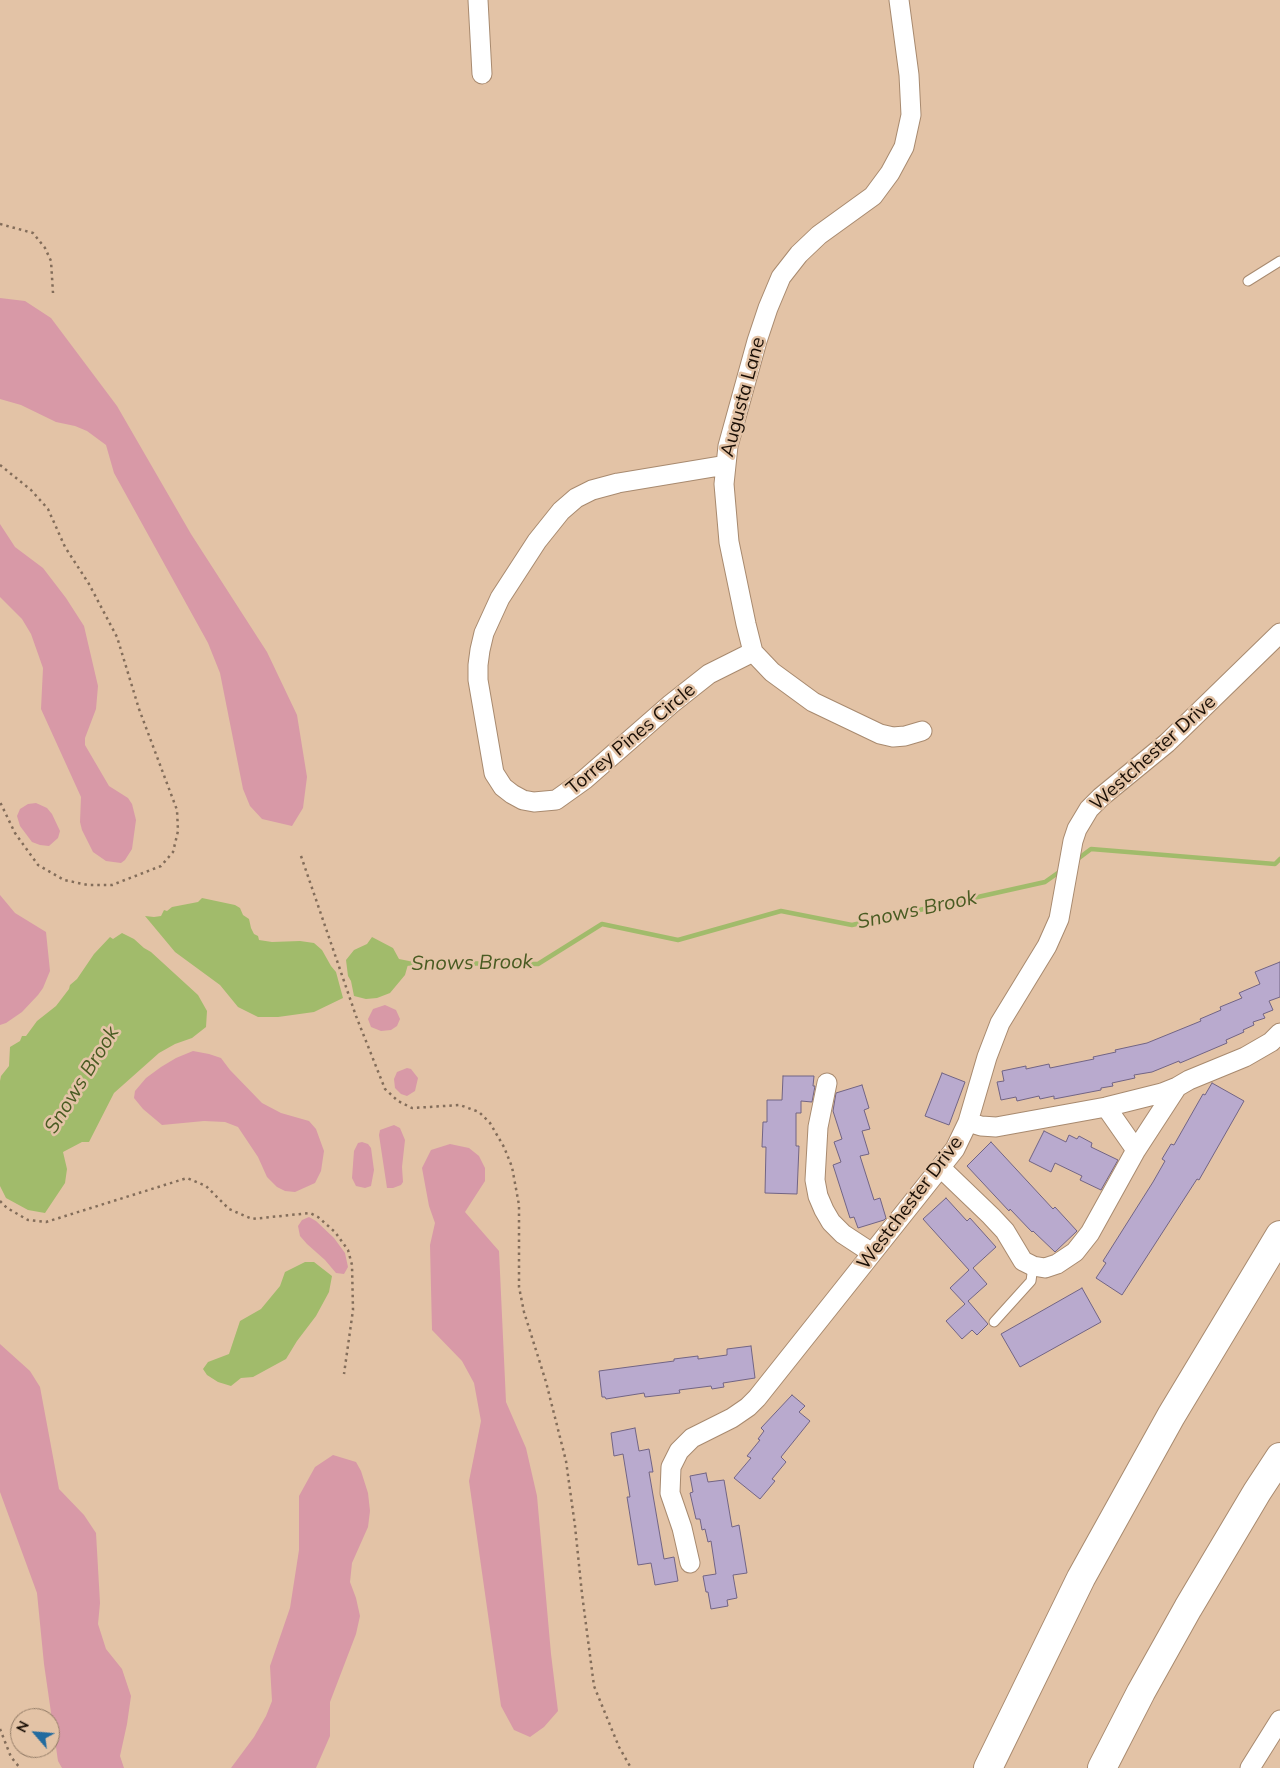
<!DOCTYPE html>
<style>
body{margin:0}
#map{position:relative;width:1280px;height:1768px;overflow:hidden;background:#e3c3a6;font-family:Mulish,sans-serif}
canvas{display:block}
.north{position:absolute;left:10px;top:1708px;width:50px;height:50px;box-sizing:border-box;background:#e3c3a6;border:1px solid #927b66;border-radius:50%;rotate:297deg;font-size:14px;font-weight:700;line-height:20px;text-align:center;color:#190e05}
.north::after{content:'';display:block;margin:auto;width:18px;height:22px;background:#226b9f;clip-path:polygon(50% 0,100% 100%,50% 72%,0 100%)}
</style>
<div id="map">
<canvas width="1280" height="1768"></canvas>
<div class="north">N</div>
</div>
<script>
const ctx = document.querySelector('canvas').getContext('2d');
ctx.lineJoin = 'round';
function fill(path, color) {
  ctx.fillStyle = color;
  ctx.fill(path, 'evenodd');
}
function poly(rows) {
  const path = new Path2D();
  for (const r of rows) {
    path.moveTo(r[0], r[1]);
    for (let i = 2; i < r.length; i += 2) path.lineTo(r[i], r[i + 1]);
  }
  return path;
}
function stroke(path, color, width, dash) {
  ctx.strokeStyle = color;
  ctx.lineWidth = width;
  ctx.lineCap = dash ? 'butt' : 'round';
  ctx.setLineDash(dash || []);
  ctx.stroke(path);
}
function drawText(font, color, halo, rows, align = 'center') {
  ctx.font = font + ' Mulish,sans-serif';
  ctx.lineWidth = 5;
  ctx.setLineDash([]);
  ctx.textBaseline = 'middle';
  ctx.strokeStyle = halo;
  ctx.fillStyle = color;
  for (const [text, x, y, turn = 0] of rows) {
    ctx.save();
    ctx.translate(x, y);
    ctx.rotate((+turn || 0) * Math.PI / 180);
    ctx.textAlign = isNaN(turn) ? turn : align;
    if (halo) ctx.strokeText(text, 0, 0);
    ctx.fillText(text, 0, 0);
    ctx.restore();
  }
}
fill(poly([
 [0,298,25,301,51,318,117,406,191,534,267,652,297,715,307,777,303,808,292,826,262,819,250,806,243,789,220,673,208,643,114,473,106,445,87,431,75,426,56,422,21,405,0,399],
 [0,524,15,547,43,568,66,598,84,626,98,686,96,709,85,738,85,745,109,786,128,798,132,804,136,820,132,849,125,860,121,863,106,861,93,852,82,830,80,822,81,797,41,709,43,668,31,634,22,619,0,597],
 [36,803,47,808,52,814,60,831,58,838,49,846,40,845,32,842,20,826,17,816,20,809,28,804],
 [0,895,15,913,46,932,50,971,43,988,38,995,22,1012,6,1023,0,1025],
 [385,1005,396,1010,400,1019,397,1026,391,1030,381,1031,371,1027,368,1019,373,1009],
 [193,1051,209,1054,221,1058,230,1070,262,1103,281,1113,309,1121,316,1129,324,1151,321,1171,315,1183,295,1192,285,1191,277,1187,267,1177,258,1157,238,1127,225,1122,204,1121,162,1125,143,1109,134,1098,135,1091,146,1078,161,1067,176,1058],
 [407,1068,411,1069,418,1078,415,1091,407,1096,401,1094,395,1088,394,1079,397,1072],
 [394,1125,400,1128,405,1140,402,1167,403,1182,401,1185,393,1188,387,1188,379,1135,380,1130],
 [362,1142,368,1144,371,1148,374,1170,371,1186,365,1188,356,1186,352,1178,354,1151,358,1143],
 [450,1144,469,1148,479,1156,485,1168,485,1181,465,1212,499,1251,506,1402,526,1448,537,1496,551,1654,558,1711,544,1727,530,1737,514,1730,501,1706,469,1481,481,1421,474,1383,462,1361,432,1330,430,1245,435,1223,429,1206,422,1168,431,1150],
 [309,1217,316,1221,334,1238,345,1253,348,1267,344,1274,336,1273,325,1260,307,1244,300,1236,298,1226,302,1220],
 [0,1344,30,1371,40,1387,59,1489,84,1515,96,1533,100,1603,98,1624,106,1649,122,1669,131,1696,127,1724,120,1756,124,1768,62,1768,58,1761,44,1664,37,1593,0,1492],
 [333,1455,356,1462,361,1471,368,1493,370,1511,368,1527,352,1563,350,1582,356,1598,360,1616,356,1634,330,1702,330,1736,316,1768,231,1768,254,1737,266,1716,272,1701,270,1666,290,1608,299,1550,299,1496,315,1467]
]), '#d899a7');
fill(poly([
 [202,898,235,905,240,908,243,915,249,919,251,928,254,934,258,936,259,940,272,942,300,941,314,943,322,950,331,966,336,972,343,998,314,1012,278,1017,258,1017,238,1007,220,985,175,952,145,916,154,917,161,916,164,910,167,911,172,907,198,902],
 [122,933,134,939,144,948,151,952,198,995,207,1011,206,1027,192,1038,175,1044,159,1053,114,1093,89,1142,82,1142,63,1152,67,1169,65,1183,45,1213,28,1210,6,1198,0,1186,0,1081,1,1076,9,1066,10,1047,20,1041,22,1036,26,1036,37,1021,56,1006,69,989,70,985,77,979,94,954,110,937,113,939],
 [372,937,393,948,399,959,409,961,405,975,390,993,377,998,366,999,354,996,351,981,348,976,346,960,354,950,367,944],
 [305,1262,314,1262,332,1276,329,1292,316,1316,297,1341,286,1359,253,1377,241,1378,231,1386,218,1382,207,1375,203,1369,208,1362,229,1354,240,1321,261,1309,280,1286,285,1272]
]), '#a1bb6b');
stroke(poly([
 [1075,861,1091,849,1275,864,1280,859],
 [403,964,414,963,538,964,602,924,678,940,781,911,852,925,1045,882,1062,870]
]), '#a1bb6b', 4.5);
const building = poly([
 [1280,962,1280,997,1269,1001,1273,1010,1263,1014,1265,1018,1253,1022,1254,1025,1243,1030,1244,1032,1226,1040,1227,1043,1180,1063,1179,1061,1152,1072,1134,1075,1135,1078,1112,1083,1113,1086,1101,1088,1101,1090,1054,1099,1054,1096,1040,1099,1039,1096,1017,1101,1016,1097,1001,1100,997,1082,1004,1081,1002,1071,1026,1066,1026,1069,1049,1064,1050,1068,1094,1059,1093,1057,1116,1052,1115,1050,1147,1043,1201,1021,1200,1019,1221,1010,1220,1007,1242,998,1239,993,1260,984,1255,972,1280,962],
 [942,1073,965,1082,949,1125,925,1116,942,1073],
 [783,1076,814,1076,813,1086,815,1086,812,1102,801,1101,801,1113,796,1113,796,1146,799,1146,797,1194,765,1193,766,1147,762,1147,763,1122,767,1122,767,1100,782,1100,783,1076],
 [1212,1083,1244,1101,1199,1180,1197,1179,1122,1295,1096,1278,1106,1263,1103,1261,1153,1182,1165,1161,1162,1159,1171,1144,1174,1145,1203,1094,1205,1095,1212,1083],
 [862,1085,869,1108,864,1110,870,1129,862,1131,869,1154,860,1156,874,1200,880,1198,886,1218,884,1220,858,1228,854,1217,850,1218,833,1165,841,1162,834,1142,842,1139,833,1111,836,1093,862,1085],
 [1044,1131,1066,1142,1069,1135,1077,1139,1079,1136,1092,1143,1091,1147,1118,1160,1101,1190,1080,1180,1082,1176,1055,1163,1051,1172,1029,1161,1044,1131],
 [991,1142,1053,1209,1055,1207,1077,1231,1055,1252,1033,1231,1032,1232,1010,1209,1009,1211,967,1166,991,1142],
 [946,1198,967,1221,970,1218,996,1247,973,1268,987,1284,968,1301,988,1324,977,1335,972,1330,962,1339,946,1321,965,1304,950,1288,969,1270,923,1219,946,1198],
 [1082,1288,1101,1322,1020,1367,1001,1334,1082,1288],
 [751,1346,755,1378,723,1383,724,1387,712,1389,711,1386,679,1390,680,1393,645,1397,644,1393,606,1399,605,1397,602,1397,599,1371,674,1361,674,1359,698,1356,698,1359,727,1355,727,1349,751,1346],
 [792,1395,805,1406,799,1412,810,1421,781,1457,786,1462,772,1479,775,1481,760,1499,734,1478,751,1458,747,1456,760,1440,758,1439,764,1431,761,1428,792,1395],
 [635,1428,639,1451,649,1449,653,1472,649,1472,664,1559,674,1557,678,1581,655,1585,651,1563,638,1565,627,1497,630,1497,623,1454,614,1456,611,1433,635,1428],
 [706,1473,708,1482,724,1480,732,1527,739,1525,747,1573,733,1575,737,1598,727,1600,728,1606,711,1609,708,1592,706,1592,703,1576,716,1574,711,1541,708,1542,705,1529,702,1530,700,1519,696,1519,690,1493,693,1492,690,1476,706,1473]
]);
fill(building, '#b9aace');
stroke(building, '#716484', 1);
const service = poly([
 [1248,281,1280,261],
 [994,1322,1031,1281,1033,1266]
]);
const minor = poly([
 [478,0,482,74],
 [899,0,909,75,911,115,904,147,890,173,873,196,819,235,799,254,781,277,768,308,757,341,728,446,724,484,729,542,746,624,753,652,772,672,813,702,880,734,893,737,905,736,922,731],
 [726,465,618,483,592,490,576,498,561,511,537,541,500,598,484,633,480,650,478,665,478,680,494,773,503,787,512,794,523,800,534,802,556,800,584,780,671,704,709,674,753,652],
 [827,1083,818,1127,815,1180,818,1196,824,1210,831,1222,843,1234,872,1253],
 [1106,1107,1136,1150],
 [968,1122,981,1126,996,1127,1106,1107,1162,1093,1177,1087,1189,1080,1245,1057,1271,1042,1280,1033],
 [941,1168,991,1216,1005,1231,1023,1261,1033,1266,1045,1268,1057,1264,1075,1252,1090,1233,1136,1150,1177,1087],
 [690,1563,682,1528,670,1493,671,1467,679,1451,692,1438,732,1418,748,1407,757,1398,955,1149,968,1122,987,1057,1000,1023,1047,946,1059,919,1073,841,1077,829,1089,809,1101,797,1167,743,1280,633],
 [1250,1768,1280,1720]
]);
const motorway = poly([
 [988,1768,1081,1578,1171,1416,1280,1235],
 [1102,1768,1141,1692,1188,1608,1257,1492,1280,1457]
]);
stroke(service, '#a88a6f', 11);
stroke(minor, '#a88a6f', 21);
stroke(motorway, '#a88a6f', 30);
stroke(poly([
 [0,224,33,233,45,248,51,261,53,293],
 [0,465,31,490,48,509,65,547,89,584,117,637,139,709,177,810,178,831,173,852,161,866,112,885,88,885,64,880,38,865,15,833,0,802],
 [301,856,356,1016,385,1089,398,1101,412,1108,460,1105,479,1112,490,1123,504,1147,512,1167,519,1205,519,1287,524,1312,546,1382,566,1461,575,1526,582,1594,594,1686,619,1747,631,1768],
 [0,1201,7,1208,28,1220,46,1222,187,1178,206,1186,229,1209,252,1219,310,1213,318,1217,335,1232,348,1250,352,1265,353,1310,344,1374],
 [0,1729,11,1757,20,1768]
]), '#836d5a', 2.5, [2.5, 4]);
stroke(service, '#fff', 9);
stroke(minor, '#fff', 19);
stroke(motorway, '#fff', 28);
drawText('19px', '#190e05', '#e3c3a6', [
 ["Augusta Lane",743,397,-75],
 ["Torrey Pines Circle",631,739,-40],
 ["Westchester Drive",1153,753,-42],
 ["Westchester Drive",910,1203,-53]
]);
drawText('italic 20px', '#495b22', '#e3c3a6', [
 ["Snows Brook",917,910,-12],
 ["Snows Brook",472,963,-1],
 ["Snows Brook",82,1080,-58]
]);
</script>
